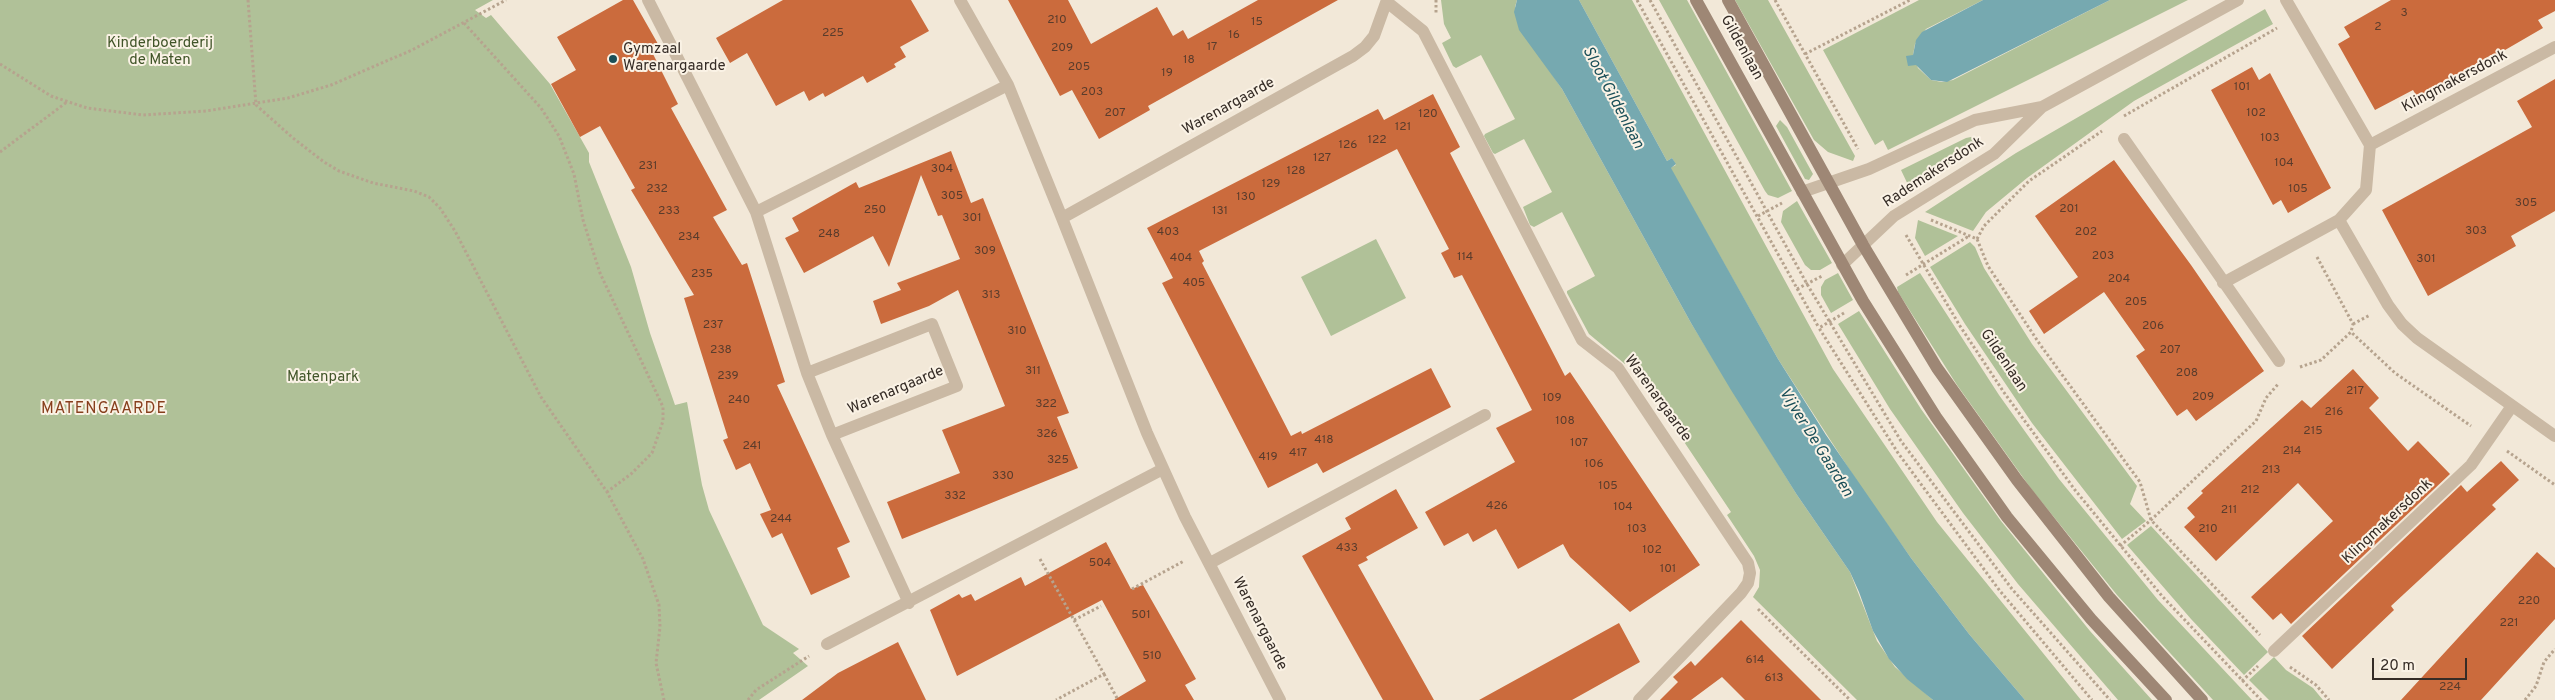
<!DOCTYPE html>
<style>
body{margin:0}
#map{position:relative;width:2555px;height:700px;overflow:hidden;background:#f2e8d8;font-family:Overpass,sans-serif}
canvas{display:block}
.scale{position:absolute;left:2372px;top:658px;width:95px;height:22px;box-sizing:border-box;border:2px solid #352c26;border-top:0;padding-left:6px;font-size:15px;line-height:18px;white-space:nowrap;color:#352c26;-webkit-text-stroke:4px #faf2e5;paint-order:stroke}
</style>
<div id="map">
<canvas width="2555" height="700"></canvas>
<div class="scale">20 m</div>
</div>
<script>
const ctx = document.querySelector('canvas').getContext('2d');
ctx.lineJoin = 'round';
function fill(path, color) {
  ctx.fillStyle = color;
  ctx.fill(path, 'evenodd');
}
function poly(rows) {
  const path = new Path2D();
  for (const r of rows) {
    path.moveTo(r[0], r[1]);
    for (let i = 2; i < r.length; i += 2) path.lineTo(r[i], r[i + 1]);
  }
  return path;
}
function stroke(path, color, width, dash) {
  ctx.strokeStyle = color;
  ctx.lineWidth = width;
  ctx.lineCap = dash ? 'butt' : 'round';
  ctx.setLineDash(dash || []);
  ctx.stroke(path);
}
function drawText(font, color, halo, rows, align = 'center') {
  ctx.font = font + ' Overpass,sans-serif';
  ctx.lineWidth = 4;
  ctx.setLineDash([]);
  ctx.textBaseline = 'middle';
  ctx.strokeStyle = halo;
  ctx.fillStyle = color;
  for (const [text, x, y, turn = 0] of rows) {
    ctx.save();
    ctx.translate(x, y);
    ctx.rotate((+turn || 0) * Math.PI / 180);
    ctx.textAlign = isNaN(turn) ? turn : align;
    if (halo) ctx.strokeText(text, 0, 0);
    ctx.fillText(text, 0, 0);
    ctx.restore();
  }
}
fill(poly([
 [0,0,493,0,475,10,486,18,491,15,550,84,589,153,589,162,631,267,650,333,675,405,687,402,702,485,709,510,763,625,799,649,793,653,808,666,759,700,0,700],
 [1441,0,1517,0,1515,7,1532,45,1562,89,1691,323,1797,495,1850,572,1877,641,1895,667,1933,700,1857,700,1753,597,1759,587,1760,570,1754,556,1727,515,1731,512,1630,361,1625,364,1589,334,1567,293,1567,291,1595,276,1562,212,1534,227,1530,225,1523,207,1552,192,1524,139,1495,154,1493,153,1484,136,1485,134,1515,119,1481,55,1456,68,1453,66,1442,43,1451,38,1444,24],
 [1579,0,1632,0,1833,369,1937,522,2081,700,2025,700,1969,634,1911,558,1862,489,1778,359,1670,168,1676,165,1672,158,1667,161],
 [1659,0,1687,0,1792,191,1778,198,1768,195,1765,191],
 [1735,0,1768,0,1855,156,1853,161,1828,152,1814,140],
 [1919,0,1983,0,1926,29,1915,44,1913,55,1918,68,1931,80,1942,82,1953,80,2110,0,2188,0,1888,150,1883,140,1875,145,1823,50],
 [2265,9,2273,24,2134,101,2027,178,1986,212,1973,231,1925,212,2016,153],
 [1780,120,1787,127,1813,174,1809,180,1805,179,1776,126],
 [1971,137,1977,144,1974,152,1910,189,1901,170,1966,138],
 [1797,201,1832,263,1820,270,1811,270,1805,265,1781,222,1783,211],
 [1918,220,1958,236,1925,256,1915,238],
 [1376,239,1406,298,1331,336,1301,277],
 [1970,242,1975,247,1984,268,2032,344,2137,486,2130,504,2146,521,2122,539,2032,423,1965,324,1930,267],
 [1838,273,1853,300,1831,313,1821,295,1821,287,1825,280],
 [1920,273,1999,395,2059,479,2158,600,2252,700,2213,700,2117,595,2032,490,1957,385,1898,292,1897,287],
 [1859,311,1921,409,2001,521,2090,631,2152,700,2118,700,2018,584,1963,513,1890,409,1838,324],
 [2151,526,2268,652,2244,675,2191,619,2127,545],
 [2274,657,2286,670,2313,688,2323,700,2269,700,2249,680]
]), '#b0c198');
fill(poly([
 [1517,0,1579,0,1667,161,1672,158,1676,164,1671,168,1778,359,1826,435,1911,558,1969,634,2025,700,1933,700,1907,679,1889,659,1873,631,1859,592,1850,572,1797,495,1731,390,1691,323,1562,89,1519,30,1514,12],
 [1983,0,2110,0,1947,82,1931,80,1916,65,1908,66,1906,56,1913,55,1916,40,1922,32]
]), '#76a9b0');
fill(poly([
 [623,0,633,0,658,44,650,48,678,104,671,108,727,210,713,217,742,265,747,263,785,382,777,385,850,542,837,548,850,577,811,595,782,533,772,538,760,514,771,510,750,463,736,470,723,440,728,438,684,298,694,295,631,190,635,188,600,126,580,137,551,84,576,70,557,37],
 [783,0,911,0,929,31,900,47,906,57,894,64,896,67,867,83,863,76,825,97,823,93,809,101,804,91,776,106,747,53,730,63,716,38],
 [1008,0,1068,0,1091,44,1157,7,1173,36,1183,30,1188,39,1258,0,1338,0,1148,106,1150,110,1099,139,1072,90,1060,96],
 [2391,0,2555,0,2555,11,2538,20,2543,28,2493,57,2491,55,2418,98,2413,90,2375,110,2338,44,2350,37,2344,27],
 [2252,67,2259,80,2270,73,2331,188,2288,213,2281,200,2273,205,2211,90],
 [2555,79,2555,211,2511,236,2516,246,2428,296,2382,210,2532,127,2517,101],
 [1433,94,1460,147,1450,153,1565,376,1570,372,1700,565,1630,612,1570,557,1563,544,1518,569,1496,529,1473,542,1468,533,1444,546,1425,512,1515,462,1496,428,1532,410,1462,275,1454,278,1441,253,1449,249,1397,149,1199,251,1204,261,1202,263,1291,436,1301,431,1302,434,1431,368,1451,407,1323,473,1317,463,1268,488,1162,283,1173,278,1147,228,1378,109,1384,120],
 [951,151,971,203,983,198,1028,311,1069,413,1057,417,1078,468,902,539,887,502,960,473,942,430,1005,406,958,290,929,306,881,324,873,301,901,290,897,283,960,259,942,215,938,216,921,175,889,267,873,236,804,273,785,238,799,231,792,218,856,182,859,188],
 [2114,160,2191,265,2264,371,2196,421,2187,409,2177,416,2136,356,2145,350,2104,292,2044,334,2029,311,2078,277,2035,216],
 [2353,369,2379,398,2369,408,2408,451,2418,441,2450,474,2291,624,2281,613,2273,620,2251,597,2333,521,2298,483,2216,561,2184,527,2195,517,2187,508,2203,493,2201,491,2302,400,2311,408],
 [2501,461,2519,480,2492,505,2496,509,2391,606,2394,610,2332,669,2302,636,2461,485,2467,492],
 [1396,489,1418,528,1366,557,1368,560,1358,565,1434,700,1383,700,1302,556,1351,529,1345,518],
 [1106,542,1131,589,1143,585,1164,622,1196,679,1185,685,1194,700,1114,700,1146,681,1102,600,957,676,930,610,959,594,962,598,971,594,975,601,1021,577,1025,586],
 [2537,552,2555,568,2555,619,2481,700,2401,700],
 [1741,620,1821,700,1745,700,1722,677,1691,700,1660,700,1678,682,1673,677,1691,661,1695,666],
 [1619,623,1640,662,1572,700,1479,700],
 [898,642,926,700,802,700,838,673]
]), '#cb6b3d');
stroke(poly([
 [248,0,256,105,293,138,324,162,339,171,373,183,414,191,429,197,440,208,455,231,541,397,607,492,643,559,659,605,660,627,656,663,664,700],
 [1436,0,1436,13],
 [1637,0,1819,328],
 [1650,0,1807,284,1901,441,2012,589,2110,700],
 [1775,0,1858,149],
 [464,23,541,108,559,136,574,174,583,220,600,273,663,407,663,421,652,453,631,474,607,492],
 [1805,54,1910,0],
 [0,64,51,96,87,108,143,115,206,111,288,98,331,85,412,50,506,0],
 [2124,116,2277,28],
 [0,152,67,102],
 [1758,216,1782,203],
 [1931,220,1977,239,1988,266,2039,343,2140,482,2151,520,2260,635],
 [1906,235,1960,326,2003,391,2075,490,2162,596,2261,700],
 [1977,239,1984,226,2029,181,2102,131],
 [2317,257,2353,324,2351,332],
 [1906,275,1969,236],
 [1797,289,1822,276],
 [1844,313,1819,328,1898,453,2000,591,2092,700],
 [2353,324,2370,315],
 [2300,367,2321,360,2351,332,2395,373,2471,426],
 [2507,451,2555,485],
 [2120,546,2151,520,2256,421,2266,398,2279,383],
 [1040,559,1104,674,1056,700],
 [1132,589,1184,561],
 [1758,609,1850,700],
 [1074,620,1101,606],
 [2290,667,2316,685,2329,700],
 [1104,674,1118,700],
 [2242,681,2258,666],
 [748,700,756,690,809,656],
 [2525,700,2536,686,2544,662,2555,649]
]), '#b6a38e', 3, [2.5, 2.5]);
stroke(poly([
 [648,0,756,212,807,373,832,435,909,603],
 [960,0,1008,85,1062,218],
 [2286,0,2370,145,2555,47],
 [1387,2,1423,31,1582,340,1618,368,1748,563,1750,573,1748,583,1741,593,1639,700],
 [2124,139,2279,361],
 [2370,145,2366,190,2339,220,2388,305,2402,324,2417,338,2555,436],
 [1802,192,1869,169,1975,120,2042,107],
 [756,212,1008,85],
 [1842,265,1894,216,1994,154,2042,107,2238,0],
 [2223,283,2339,220],
 [807,373,932,324,957,386,832,435],
 [1210,563,1485,415],
 [827,644,1163,469],
 [2274,651,2471,465,2512,406],
 [1280,700,1185,517,1147,433,1062,218,1353,56,1365,47,1374,36,1387,0]
]), '#cab9a4', 12);
stroke(poly([
 [1696,0,1863,301,1936,417,2007,517,2091,619,2166,700],
 [1728,0,1863,245,1937,368,2017,480,2109,597,2202,700]
]), '#9e8775', 12);
for (const [x, y, r, color] of [
 [613,59,5,"#1a4f58"]
]) {
  const dot = new Path2D();
  dot.arc(x, y, r, 0, 2 * Math.PI);
  ctx.fillStyle = color;
  ctx.fill(dot);
  stroke(dot, '#faf2e5', 2);
}
drawText('12px', '#5a3c2c', null, [
 ["3",2404,14],
 ["210",1057,21],
 ["15",1257,23],
 ["2",2378,28],
 ["225",833,34],
 ["16",1234,36],
 ["17",1212,48],
 ["209",1062,49],
 ["18",1189,61],
 ["205",1079,68],
 ["19",1167,74],
 ["101",2242,88],
 ["203",1092,93],
 ["207",1115,114],
 ["102",2256,114],
 ["120",1428,115],
 ["121",1403,128],
 ["103",2270,139],
 ["122",1377,141],
 ["126",1348,146],
 ["127",1322,159],
 ["104",2284,164],
 ["231",648,167],
 ["304",942,170],
 ["128",1296,172],
 ["129",1271,185],
 ["232",657,190],
 ["105",2298,190],
 ["305",952,197],
 ["130",1246,198],
 ["305",2526,204],
 ["201",2069,210],
 ["250",875,211],
 ["233",669,212],
 ["131",1220,212],
 ["301",972,219],
 ["303",2476,232],
 ["403",1168,233],
 ["202",2086,233],
 ["248",829,235],
 ["234",689,238],
 ["309",985,252],
 ["203",2103,257],
 ["114",1465,258],
 ["404",1181,259],
 ["301",2426,260],
 ["235",702,275],
 ["204",2119,280],
 ["405",1194,284],
 ["313",991,296],
 ["205",2136,303],
 ["237",713,326],
 ["206",2153,327],
 ["310",1017,332],
 ["238",721,351],
 ["207",2170,351],
 ["311",1033,372],
 ["208",2187,374],
 ["239",728,377],
 ["217",2355,392],
 ["209",2203,398],
 ["109",1552,399],
 ["240",739,401],
 ["322",1046,405],
 ["216",2334,413],
 ["108",1565,422],
 ["215",2313,432],
 ["326",1047,435],
 ["418",1324,441],
 ["107",1579,444],
 ["241",752,447],
 ["214",2292,452],
 ["417",1298,454],
 ["419",1268,458],
 ["325",1058,461],
 ["106",1594,465],
 ["213",2271,471],
 ["330",1003,477],
 ["105",1608,487],
 ["212",2250,491],
 ["332",955,497],
 ["426",1497,507],
 ["104",1623,508],
 ["211",2229,511],
 ["244",781,520],
 ["103",1637,530],
 ["210",2208,530],
 ["433",1347,549],
 ["102",1652,551],
 ["504",1100,564],
 ["101",1668,570],
 ["220",2529,602],
 ["501",1141,616],
 ["221",2509,624],
 ["510",1152,657],
 ["614",1755,661],
 ["613",1774,679],
 ["224",2450,688]
]);
drawText('15px', '#415529', '#faf2e5', [
 ["Kinderboerderij",160,44],
 ["de Maten",160,61],
 ["Matenpark",323,378]
]);
drawText('15px', '#352c26', '#faf2e5', [
 ["Gildenlaan",1741,48,61],
 ["Klingmakersdonk",2455,82,-28],
 ["Warenargaarde",1229,107,-29],
 ["Rademakersdonk",1934,173,-33],
 ["Gildenlaan",2003,361,56],
 ["Warenargaarde",896,391,-23],
 ["Warenargaarde",1657,399,54],
 ["Klingmakersdonk",2388,522,-43],
 ["Warenargaarde",1259,624,63]
]);
drawText('15px', '#352c26', '#faf2e5', [
 ["Gymzaal",623,50],
 ["Warenargaarde",623,67]
], 'left');
drawText('italic 16px', '#1a4f58', '#faf2e5', [
 ["Sloot Gildenlaan",1612,98,62],
 ["Vijver De Gaarden",1815,443,58]
]);
ctx.letterSpacing = '1px';
drawText('16px', '#873e1c', '#faf2e5', [
 ["MATENGAARDE",104,410]
]);
ctx.letterSpacing = '0px';
</script>
